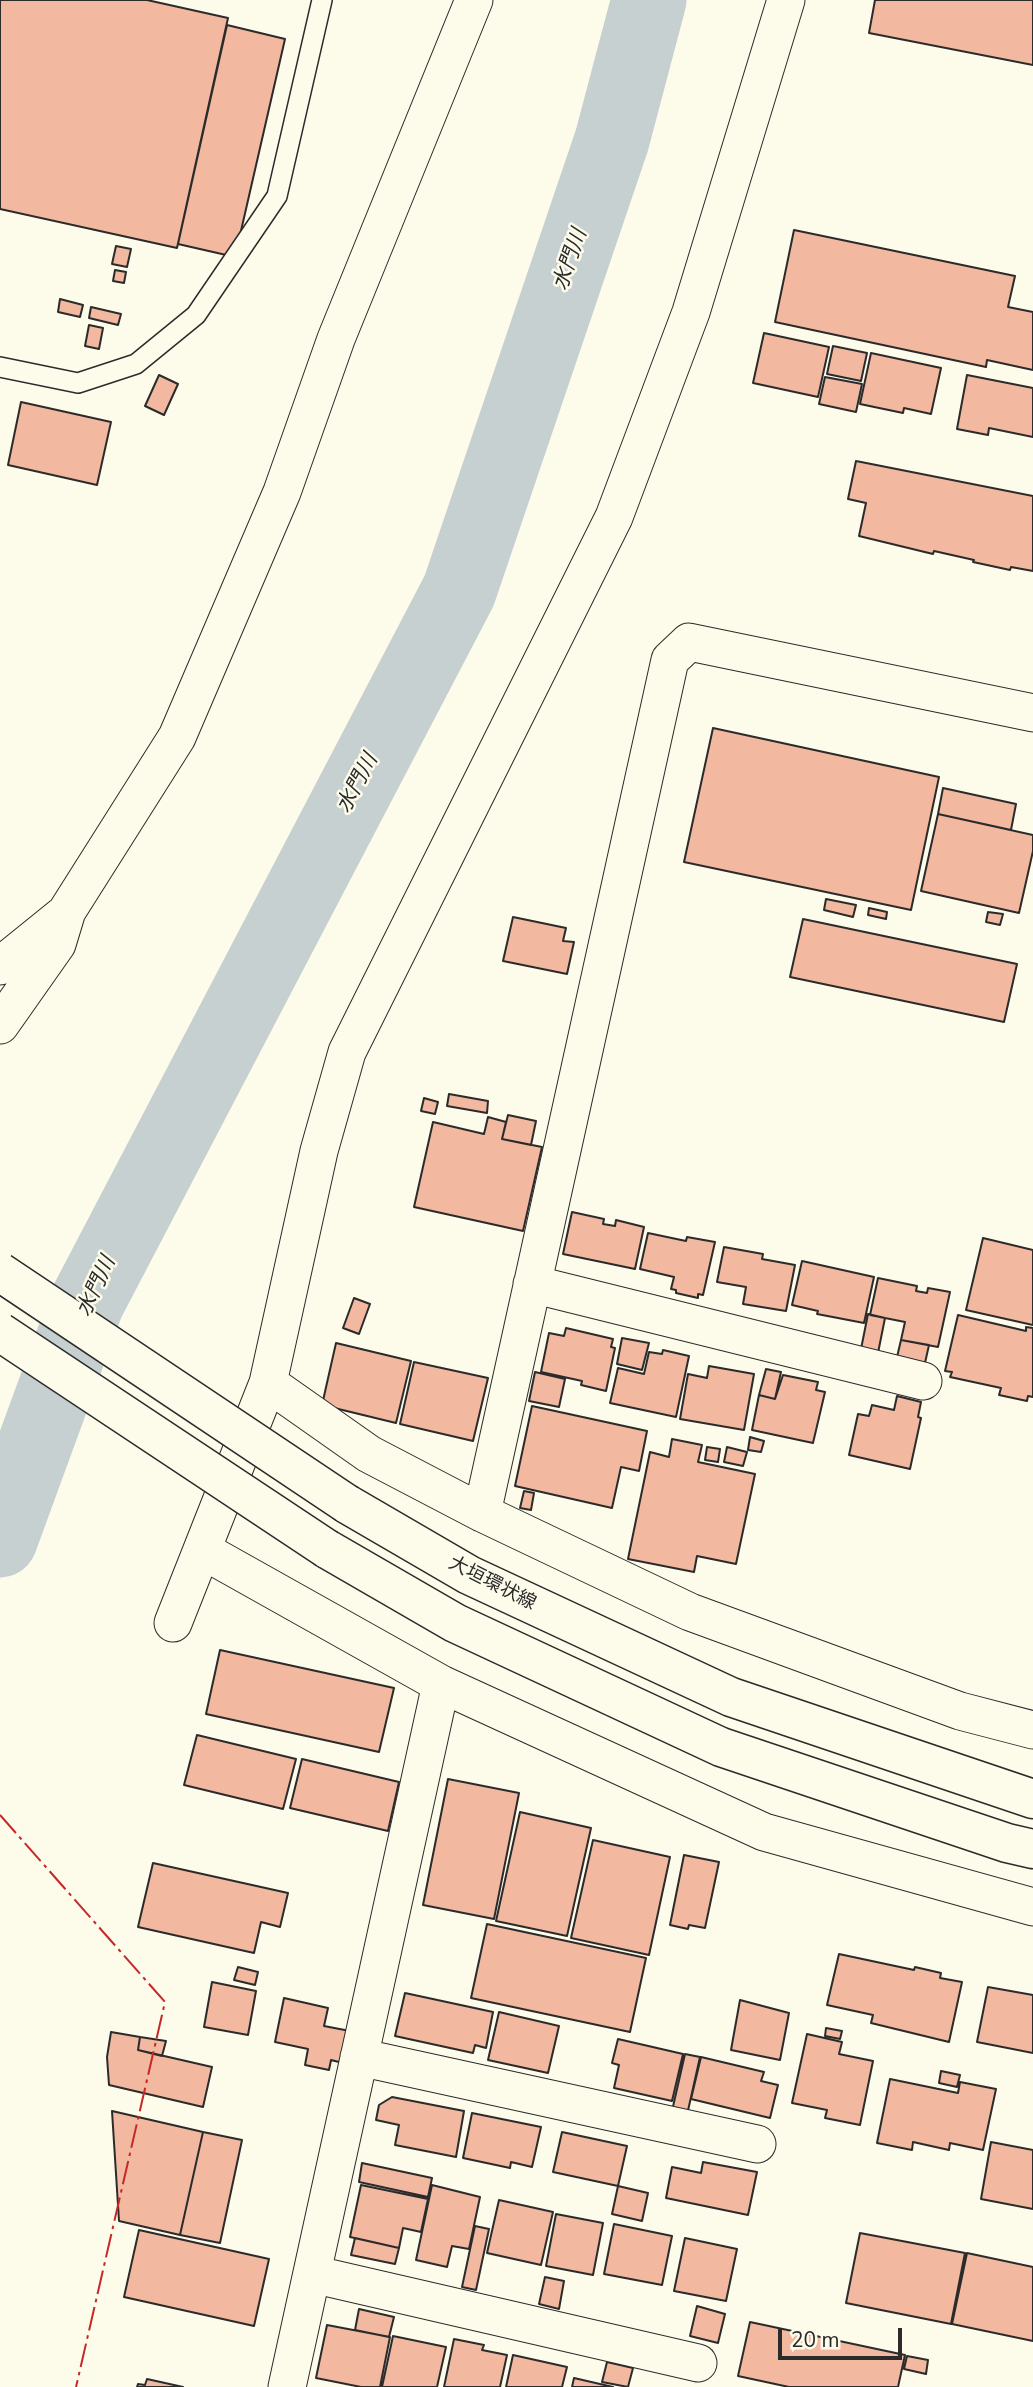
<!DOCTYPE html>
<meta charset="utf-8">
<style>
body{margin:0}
#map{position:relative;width:1033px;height:2387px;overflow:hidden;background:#fdfbea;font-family:"Nunito Sans",sans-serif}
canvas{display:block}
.scale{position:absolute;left:778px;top:2328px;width:124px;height:32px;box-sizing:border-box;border:4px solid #2b2b2b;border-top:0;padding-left:9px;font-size:21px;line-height:24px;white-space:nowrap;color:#2b2b2b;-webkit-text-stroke:5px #fdfbea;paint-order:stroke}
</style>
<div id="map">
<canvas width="1033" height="2387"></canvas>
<div class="scale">20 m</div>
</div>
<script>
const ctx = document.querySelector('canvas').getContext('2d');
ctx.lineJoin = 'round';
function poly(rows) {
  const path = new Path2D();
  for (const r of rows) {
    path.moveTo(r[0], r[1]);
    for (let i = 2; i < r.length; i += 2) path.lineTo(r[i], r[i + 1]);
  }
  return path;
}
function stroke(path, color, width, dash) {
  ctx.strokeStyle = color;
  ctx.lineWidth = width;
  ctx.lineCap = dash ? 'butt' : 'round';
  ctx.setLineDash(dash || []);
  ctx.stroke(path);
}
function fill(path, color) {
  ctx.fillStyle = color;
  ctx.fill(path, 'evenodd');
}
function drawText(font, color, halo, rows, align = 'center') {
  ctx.font = font + ' "Nunito Sans","Noto Sans JP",sans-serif';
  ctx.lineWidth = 5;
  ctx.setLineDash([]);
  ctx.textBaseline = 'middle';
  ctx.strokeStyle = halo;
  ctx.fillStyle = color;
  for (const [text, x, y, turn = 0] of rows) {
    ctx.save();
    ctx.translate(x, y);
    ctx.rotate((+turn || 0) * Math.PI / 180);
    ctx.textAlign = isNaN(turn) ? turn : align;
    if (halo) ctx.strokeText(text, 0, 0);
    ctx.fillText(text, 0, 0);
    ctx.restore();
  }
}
stroke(poly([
 [0,1540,87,1302,459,591,612,140,649,0]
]), '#c7d0d0', 75);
const building = poly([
 [0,0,147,0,228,18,177,248,0,209,0,0],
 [875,0,1033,0,1033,65,869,33,875,0],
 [227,25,285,39,235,257,178,244,227,25],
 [794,230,1015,276,1008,307,1033,312,1033,370,987,360,986,367,775,322,794,230],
 [116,246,131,249,127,267,112,264,116,246],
 [115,270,126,272,124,283,113,281,115,270],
 [60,299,83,305,80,317,58,312,60,299],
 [91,307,121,314,118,325,89,318,91,307],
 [89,325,103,328,99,349,85,346,89,325],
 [764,333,829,347,818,397,753,383,764,333],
 [833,346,867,353,861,381,827,374,833,346],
 [871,353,941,368,931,414,904,408,903,413,860,404,871,353],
 [159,375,178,384,164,415,145,406,159,375],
 [967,375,1033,388,1033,437,989,428,988,435,957,429,967,375],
 [825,377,862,384,856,412,819,404,825,377],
 [21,402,111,422,97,485,8,465,21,402],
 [856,461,1033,496,1033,571,1011,567,1010,570,973,562,974,560,934,551,933,554,859,536,866,503,848,499,856,461],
 [713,728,939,777,911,910,684,862,713,728],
 [943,788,1016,804,1011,830,938,814,943,788],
 [938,814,1033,835,1033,851,1019,913,921,891,938,814],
 [826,899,856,905,853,917,824,910,826,899],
 [869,908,887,912,886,919,868,915,869,908],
 [988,912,1003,914,1000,925,986,922,988,912],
 [513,917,566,928,563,941,574,942,567,974,503,961,513,917],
 [803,919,1017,964,1004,1022,790,977,803,919],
 [449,1094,488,1101,487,1113,447,1106,449,1094],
 [424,1098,438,1102,435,1114,421,1111,424,1098],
 [508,1115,536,1121,531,1145,502,1139,508,1115],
 [488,1117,506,1122,502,1139,542,1147,523,1231,414,1207,433,1122,484,1134,488,1117],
 [572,1212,604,1219,603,1224,615,1226,616,1220,644,1227,635,1269,563,1254,572,1212],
 [648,1233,686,1241,687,1237,715,1242,703,1295,698,1294,698,1298,676,1293,676,1290,671,1289,674,1277,640,1269,648,1233],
 [983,1238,1033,1250,1033,1325,966,1310,983,1238],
 [724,1247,763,1254,762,1259,795,1265,786,1311,743,1304,746,1287,717,1282,724,1247],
 [802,1261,874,1277,864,1323,817,1314,818,1311,792,1305,802,1261],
 [878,1278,917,1286,916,1291,927,1293,928,1288,950,1292,938,1347,901,1340,905,1322,870,1315,878,1278],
 [354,1298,370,1304,359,1334,343,1328,354,1298],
 [868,1314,885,1318,878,1353,861,1349,868,1314],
 [958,1315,1026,1331,1026,1327,1033,1328,1033,1397,1028,1396,1027,1401,999,1395,1001,1388,950,1377,952,1372,945,1371,958,1315],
 [566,1328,613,1339,611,1347,615,1348,606,1391,581,1385,582,1381,541,1372,549,1333,564,1336,566,1328],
 [622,1338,649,1343,642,1370,617,1364,622,1338],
 [901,1340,929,1345,925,1363,897,1357,901,1340],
 [336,1343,411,1361,396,1423,322,1405,336,1343],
 [663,1350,689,1356,676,1417,610,1403,618,1368,644,1374,649,1352,662,1354,663,1350],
 [414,1362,488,1378,473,1441,400,1424,414,1362],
 [709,1366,754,1374,744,1430,680,1419,688,1374,707,1378,709,1366],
 [766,1369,781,1372,775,1399,759,1395,766,1369],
 [535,1372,565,1379,559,1407,529,1401,535,1372],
 [783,1375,818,1382,816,1390,825,1392,813,1443,752,1430,759,1395,775,1399,783,1375],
 [897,1396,921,1402,918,1417,921,1418,910,1469,849,1455,858,1414,869,1416,872,1405,894,1410,897,1396],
 [532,1406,647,1431,639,1471,621,1467,612,1508,515,1486,532,1406],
 [750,1437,764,1441,761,1452,748,1450,750,1437],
 [672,1439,702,1445,698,1462,755,1474,736,1564,697,1556,694,1572,628,1559,650,1452,669,1457,672,1439],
 [707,1447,720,1449,718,1462,705,1460,707,1447],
 [727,1447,747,1452,743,1466,724,1462,727,1447],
 [524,1491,534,1493,531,1510,520,1508,524,1491],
 [220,1650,394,1688,379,1752,206,1714,220,1650],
 [197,1735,296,1759,283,1809,184,1785,197,1735],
 [302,1759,399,1782,388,1831,290,1808,302,1759],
 [448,1779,519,1793,494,1919,423,1905,448,1779],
 [520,1812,591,1828,567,1936,496,1921,520,1812],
 [593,1840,670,1857,649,1955,571,1938,593,1840],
 [684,1855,719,1862,705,1928,689,1925,688,1929,670,1925,684,1855],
 [153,1863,288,1893,280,1927,261,1922,254,1953,138,1927,153,1863],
 [487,1924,646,1958,630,2032,471,1998,487,1924],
 [839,1954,914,1970,915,1967,941,1973,940,1978,962,1982,949,2042,871,2023,873,2015,827,2005,839,1954],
 [238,1967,258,1972,255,1985,234,1980,238,1967],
 [212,1982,256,1991,248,2035,204,2027,212,1982],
 [988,1987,1033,1995,1033,2053,977,2042,988,1987],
 [405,1993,493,2012,486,2048,475,2045,473,2053,395,2036,405,1993],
 [284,1998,328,2008,324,2026,350,2031,343,2063,331,2060,329,2070,305,2065,308,2049,275,2042,284,1998],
 [740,2000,789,2013,780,2060,731,2050,740,2000],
 [499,2012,559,2026,548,2073,488,2060,499,2012],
 [826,2028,842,2031,840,2039,825,2036,826,2028],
 [111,2032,140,2037,138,2050,212,2067,203,2107,109,2085,107,2057,111,2032],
 [807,2034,842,2042,839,2054,873,2061,860,2125,825,2118,827,2110,792,2103,807,2034],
 [140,2037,166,2041,162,2056,138,2050,140,2037],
 [618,2039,683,2054,672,2101,614,2088,619,2065,612,2063,618,2039],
 [685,2054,700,2057,687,2115,672,2111,685,2054],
 [701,2057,764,2072,761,2081,778,2085,770,2118,691,2099,701,2057],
 [941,2071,960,2075,957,2087,939,2083,941,2071],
 [890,2079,958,2093,960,2082,996,2089,983,2150,950,2143,949,2150,913,2142,912,2150,877,2143,890,2079],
 [392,2097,464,2111,456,2157,395,2145,399,2125,376,2120,379,2105,392,2097],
 [112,2111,203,2132,180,2235,119,2221,112,2111],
 [472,2113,541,2127,532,2167,511,2162,510,2168,463,2158,472,2113],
 [203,2132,242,2140,220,2243,180,2235,203,2132],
 [562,2132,627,2146,618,2186,553,2172,562,2132],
 [991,2142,1033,2150,1033,2209,981,2199,991,2142],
 [703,2162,757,2172,748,2215,666,2198,672,2167,701,2173,703,2162],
 [362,2163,432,2178,428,2197,359,2182,362,2163],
 [361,2185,428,2199,421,2232,403,2228,399,2248,350,2237,361,2185],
 [432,2185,480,2197,469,2249,452,2246,447,2267,416,2260,432,2185],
 [618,2186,648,2193,642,2221,612,2214,618,2186],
 [499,2200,553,2212,541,2265,487,2253,499,2200],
 [556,2214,603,2223,593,2275,546,2266,556,2214],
 [614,2224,672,2236,662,2285,604,2274,614,2224],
 [475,2226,489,2229,476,2290,462,2287,475,2226],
 [139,2230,269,2259,254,2326,124,2297,139,2230],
 [860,2233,965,2253,951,2324,846,2303,860,2233],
 [355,2238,399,2248,395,2264,351,2255,355,2238],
 [685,2238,737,2249,726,2301,674,2291,685,2238],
 [967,2253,1033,2267,1033,2341,952,2324,967,2253],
 [545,2277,564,2281,559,2309,539,2304,545,2277],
 [697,2306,725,2314,718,2343,690,2336,697,2306],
 [359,2309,394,2317,389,2337,355,2330,359,2309],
 [750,2322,905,2355,898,2387,789,2387,738,2376,750,2322],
 [327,2325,390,2337,380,2387,361,2387,316,2378,327,2325],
 [393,2336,446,2347,437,2387,382,2387,393,2336],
 [454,2339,484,2345,482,2350,507,2355,500,2387,444,2387,454,2339],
 [513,2355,567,2367,562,2387,506,2387,513,2355],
 [907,2356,928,2360,926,2374,904,2369,907,2356],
 [607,2362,633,2368,628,2387,602,2382,607,2362],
 [574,2378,613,2387,572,2387,574,2378],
 [147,2379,183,2387,137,2387,138,2384,145,2385,147,2379]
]);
fill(building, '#f2b8a0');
stroke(building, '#2b2b2b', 2);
const service = poly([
 [0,367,78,383,136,364,196,315,277,196,322,0]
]);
const minor = poly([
 [0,966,62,916],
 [0,1025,57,944,67,911,177,737,282,492,336,339,474,0],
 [532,1284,923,1381],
 [268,1383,369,1454,482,1513,690,1612,960,1711,1033,1730],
 [482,1513,670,660,689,642,1033,713],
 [202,1550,441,1684,764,1832,1033,1907],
 [173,1623,268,1383,319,1151,347,1052,614,517,691,312,786,0],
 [359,2057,757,2144],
 [312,2274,698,2363],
 [287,2387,441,1684]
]);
const primary = poly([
 [347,1504,469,1575,731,1697,1033,1799],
 [327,1549,455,1623,721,1747,1007,1843,1033,1849]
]);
stroke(service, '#2b2b2b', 22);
stroke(minor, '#2b2b2b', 39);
stroke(primary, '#2b2b2b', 41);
stroke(service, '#fdfbea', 19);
stroke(minor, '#fdfbea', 37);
stroke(primary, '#fdfbea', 38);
const primaryBridge = poly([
 [0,1272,347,1504],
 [0,1332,327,1549]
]);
stroke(primaryBridge, '#2b2b2b', 41, []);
stroke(primaryBridge, '#fdfbea', 38);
stroke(poly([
 [0,1815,165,2002,76,2387]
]), '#c62828', 2, [24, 5, 3.5, 5]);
drawText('19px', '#2b2b2b', '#fdfbea', [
 ["大垣環状線",492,1584,27]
]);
drawText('italic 21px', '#2b2b2b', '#fdfbea', [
 ["水門川",571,260,-71],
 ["水門川",358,784,-62],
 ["水門川",97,1287,-65]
]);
</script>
